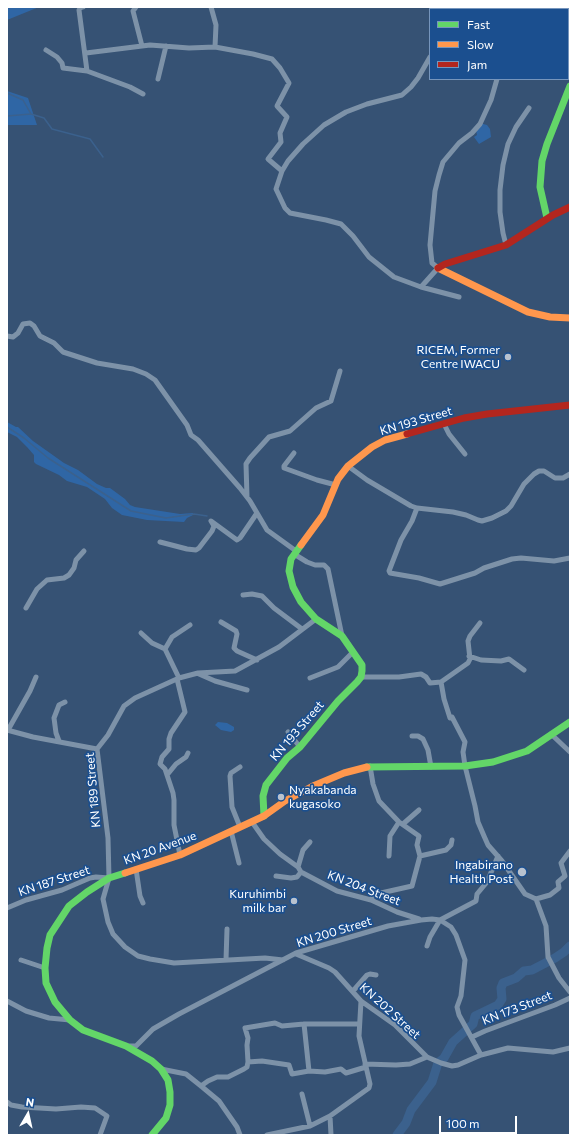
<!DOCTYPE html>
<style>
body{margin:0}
#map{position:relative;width:577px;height:1142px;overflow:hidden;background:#365274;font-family:Commissioner,sans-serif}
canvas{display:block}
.frame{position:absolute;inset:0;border:8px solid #fff;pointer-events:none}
.legend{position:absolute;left:429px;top:8px;width:140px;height:72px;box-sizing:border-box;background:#1b4f8f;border:1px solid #7695bc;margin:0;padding:5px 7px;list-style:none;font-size:12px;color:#fff}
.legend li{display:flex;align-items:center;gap:8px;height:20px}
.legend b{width:20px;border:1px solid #7695bc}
.north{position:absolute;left:8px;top:1094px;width:40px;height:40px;-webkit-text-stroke:3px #1b4f8f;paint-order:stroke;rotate:9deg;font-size:11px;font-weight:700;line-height:16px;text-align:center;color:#fff}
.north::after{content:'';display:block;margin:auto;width:14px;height:18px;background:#fff;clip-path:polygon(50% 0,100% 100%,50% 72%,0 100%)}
.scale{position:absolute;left:439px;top:1116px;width:78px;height:18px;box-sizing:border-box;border:2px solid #fff;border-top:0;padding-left:5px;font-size:12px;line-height:14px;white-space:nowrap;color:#fff;-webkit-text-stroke:3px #1b4f8f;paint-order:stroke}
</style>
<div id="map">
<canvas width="577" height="1142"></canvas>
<div class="frame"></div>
<ul class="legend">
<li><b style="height:5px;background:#63d668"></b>Fast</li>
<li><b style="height:5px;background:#ff974d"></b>Slow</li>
<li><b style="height:5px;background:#b3261e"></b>Jam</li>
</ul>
<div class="north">N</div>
<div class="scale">100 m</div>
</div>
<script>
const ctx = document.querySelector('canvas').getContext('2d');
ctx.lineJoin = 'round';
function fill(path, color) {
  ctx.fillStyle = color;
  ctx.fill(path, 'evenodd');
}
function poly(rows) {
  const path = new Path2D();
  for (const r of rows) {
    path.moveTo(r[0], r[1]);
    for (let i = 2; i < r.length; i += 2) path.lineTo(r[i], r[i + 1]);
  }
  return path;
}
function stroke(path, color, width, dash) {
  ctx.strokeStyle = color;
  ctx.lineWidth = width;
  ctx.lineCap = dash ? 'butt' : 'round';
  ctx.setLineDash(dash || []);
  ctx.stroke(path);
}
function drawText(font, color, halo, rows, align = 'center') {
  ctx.font = font + ' Commissioner,sans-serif';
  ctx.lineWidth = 3.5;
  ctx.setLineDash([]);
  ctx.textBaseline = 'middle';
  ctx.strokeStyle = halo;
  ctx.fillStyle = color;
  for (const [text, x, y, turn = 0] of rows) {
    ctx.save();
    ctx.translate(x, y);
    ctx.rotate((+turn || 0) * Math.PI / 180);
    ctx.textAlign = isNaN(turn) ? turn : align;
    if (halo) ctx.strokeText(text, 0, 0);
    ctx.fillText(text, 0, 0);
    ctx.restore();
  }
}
fill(poly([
 [7,7,39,7,7,20],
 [7,91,28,98,37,125,7,125],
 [480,123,487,125,490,129,491,137,479,144,474,137,477,135,476,130],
 [7,422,16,427,18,427,33,441,64,463,78,470,97,484,106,488,110,488,125,499,130,505,135,507,180,514,193,513,193,515,187,518,184,522,147,520,122,515,112,508,105,499,87,487,67,481,59,475,36,464,34,462,34,455,27,447,17,437,7,432],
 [218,722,227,723,234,727,234,730,231,732,221,730,215,725]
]), '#2f66a5');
stroke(poly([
 [7,93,23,100,31,114,44,118,52,129,90,139,103,157],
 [7,116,31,114],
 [7,427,24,438,48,458,131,511,166,518,194,514,207,516],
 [404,1126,404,1130]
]), '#3b618d', 1.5);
stroke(poly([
 [397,1135,406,1123,411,1110,432,1082,438,1063,444,1058,453,1042,473,1024,475,1016,498,1005,502,999,501,988,503,983,516,978,524,971,532,970,555,958,564,952,570,946]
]), '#3b618d', 9);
stroke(poly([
 [83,7,80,8,79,10,87,71,130,87,143,94],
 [136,7,133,11,142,46],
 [211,7,216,25,215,47],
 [486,7,487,9],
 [434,9,434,7],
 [46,50,57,57,62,63,63,68,87,71],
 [86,53,150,45,189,48,215,47,253,54,272,59,280,68,289,83,277,106,287,117,280,133,281,142,268,159,282,171],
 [430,57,418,78,411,87,402,95,367,104,346,112,324,125,303,144,288,161,282,171,276,189,285,208,290,213,326,220,341,224,353,236,369,257,394,277,421,287,459,297],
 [568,65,570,67],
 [158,79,166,46],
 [506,245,503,233,500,212,500,190,503,165,508,144,516,127,529,108],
 [421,287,438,268,432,263,430,245,435,191,439,175,443,162,459,143,472,133,480,124,491,100,497,79],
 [7,336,13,337,18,333,23,324,30,323,34,326,40,336,54,343,63,352,97,363,133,369,146,374,155,380,187,425,191,435,198,440,240,488,250,501,267,530,296,551],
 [444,424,449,434,465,454],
 [294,453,284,466,284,468,317,480,336,485],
 [348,466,367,480,411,506,417,508,412,521,401,540,389,571,390,573,419,578,440,584,475,573,484,568,512,559,521,558,554,561,570,558],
 [247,497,246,464,250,458,269,437,290,431,316,408,331,401,340,371],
 [417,508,453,512,466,515,478,520,482,521,492,518,506,511,511,506,524,484,534,474,539,471,544,471,555,478,563,478,570,474],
 [160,542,187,549,196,550,199,548,212,531,214,526,211,521,237,540,240,538,257,513],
 [294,554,307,562,315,565,324,565,328,569,342,636],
 [243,595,252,594,262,596,274,608,302,629],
 [26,608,37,589,47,580,64,578,69,575,74,568,76,560,84,551],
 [221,622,236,631,237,634,234,648,237,651,257,660],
 [141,633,152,643,165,649,179,678],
 [165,649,172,637,190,625],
 [469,656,481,660,501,661,509,659,524,670],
 [199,674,215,681,247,690],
 [361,677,399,677,421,674,426,677,430,683,441,682,468,663,470,659,468,641,470,636,480,623],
 [310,678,338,667,353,652],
 [177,679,185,712,171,733,169,739,169,749,162,757,160,764,165,769,173,793,174,800,174,825,180,855],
 [441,682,444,699,450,718,452,717,465,742,463,752,465,766,475,806,478,822,484,836,488,845,502,861,525,894,536,899,546,926,548,957,559,978,570,992],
 [7,730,33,737,97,749],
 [8,730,30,691,36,677],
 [288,732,300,747],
 [551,734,570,752],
 [412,736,418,736,423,739,428,750,431,767],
 [59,741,56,733,54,718,59,705,65,702],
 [370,766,373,784,379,801,399,822,419,836,417,845,420,856,412,886,381,893,373,896,371,900],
 [167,775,176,764,186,757,188,753],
 [252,822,264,839,280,854,298,867,301,872,337,891,371,900,397,912,419,919],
 [403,824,419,810],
 [240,827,232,807,230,776,231,773,240,767],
 [231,831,239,863],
 [389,856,390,836,399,822],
 [420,856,446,850,451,845,452,840],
 [298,867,303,850,310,842],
 [136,869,140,896,143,903],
 [276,876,291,878,297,877,301,872],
 [536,899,550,895,559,888,558,882,565,876,561,863,570,851],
 [7,908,26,900,62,890,90,878,96,877,109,878],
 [427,946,430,937,440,920,476,901,477,894,487,882,498,856],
 [296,954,329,968,335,972,361,1001,395,1025,427,1057,441,1063,452,1066,458,1065,481,1055,508,1048,553,1052,570,1048],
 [21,960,45,968],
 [226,960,227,929],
 [283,960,265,958,174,963,150,959,138,956,125,947,113,934,108,922,103,899,109,878,108,838,97,749,108,735,124,706,135,698,179,678,198,673,235,671,279,647,316,619],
 [353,991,367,975,370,974,376,975],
 [7,1001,26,1011,49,1018,70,1020],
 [472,1037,485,1031,555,1005,570,998],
 [127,1046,136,1046,153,1029,179,1014,296,953,388,926,421,920,432,919,440,920,451,927,456,935,465,960,461,996,457,1007,459,1015,481,1055],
 [248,1062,247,1045,248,1038,245,1028,275,1023,282,1026,304,1024],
 [365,1064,396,1065,410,1064,427,1057],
 [161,1069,186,1074,201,1086,219,1101,237,1127,240,1135],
 [309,1071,304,1024,359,1024],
 [201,1086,208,1081,217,1077,228,1077,244,1069,247,1067,248,1062,262,1061,289,1065,292,1074,309,1071,325,1072,341,1069,346,1073,366,1067],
 [302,1094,310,1126],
 [7,1102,11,1105,22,1107,56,1109,81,1107,95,1108,107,1116,100,1135],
 [330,1116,331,1135],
 [267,1135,310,1126,330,1116,369,1088,370,1084,359,1036,361,1001]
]), '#7d92a8', 5);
stroke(poly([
 [547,218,540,187,542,161,547,144,570,86],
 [367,767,465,766,493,762,527,751,570,722],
 [264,816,263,796,266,785,287,758,300,747,338,701,357,682,361,677,362,671,362,665,342,636,316,619,301,602,293,587,289,571,291,559,301,545],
 [125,873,109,878,87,892,69,906,50,935,47,948,45,968,46,983,55,1002,70,1020,83,1030,126,1046,152,1061,161,1069,168,1080,170,1092,170,1105,166,1118,152,1135]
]), '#63d668', 7);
stroke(poly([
 [560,7,562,9],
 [568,17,570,21],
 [438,268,528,312,550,317,570,318],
 [301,545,323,515,338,479,348,466,372,447,385,440,407,434],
 [125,873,180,855,264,816,285,801,313,786,344,773,367,767]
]), '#ff974d', 7);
stroke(poly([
 [438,268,445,264,506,245,553,215,570,207],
 [407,434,464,418,487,414,570,405]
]), '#b3261e', 7);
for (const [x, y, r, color] of [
 [508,357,4,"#b9c2ce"],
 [281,797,4,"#b9c2ce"],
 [522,872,5,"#b9c2ce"],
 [294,901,4,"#b9c2ce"]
]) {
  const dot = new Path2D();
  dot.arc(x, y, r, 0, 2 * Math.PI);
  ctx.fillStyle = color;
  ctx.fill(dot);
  stroke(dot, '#1b4f8f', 1.5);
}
drawText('12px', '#fff', '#1b4f8f', [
 ["RICEM, Former",500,350],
 ["Centre IWACU",500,364],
 ["Nyakabanda",289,790,"left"],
 ["kugasoko",289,804,"left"],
 ["Ingabirano",513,865],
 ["Health Post",513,879],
 ["Kuruhimbi",286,894],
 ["milk bar",286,908]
], 'right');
drawText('12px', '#fff', '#1b4f8f', [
 ["KN 193 Street",416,421,-16],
 ["KN 193 Street",297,731,-49],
 ["KN 189 Street",93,790,-95],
 ["KN 20 Avenue",160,848,-20],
 ["KN 187 Street",54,881,-18],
 ["KN 204 Street",364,888,21],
 ["KN 200 Street",334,932,-17],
 ["KN 173 Street",517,1008,-21],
 ["KN 202 Street",390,1011,42]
]);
</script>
